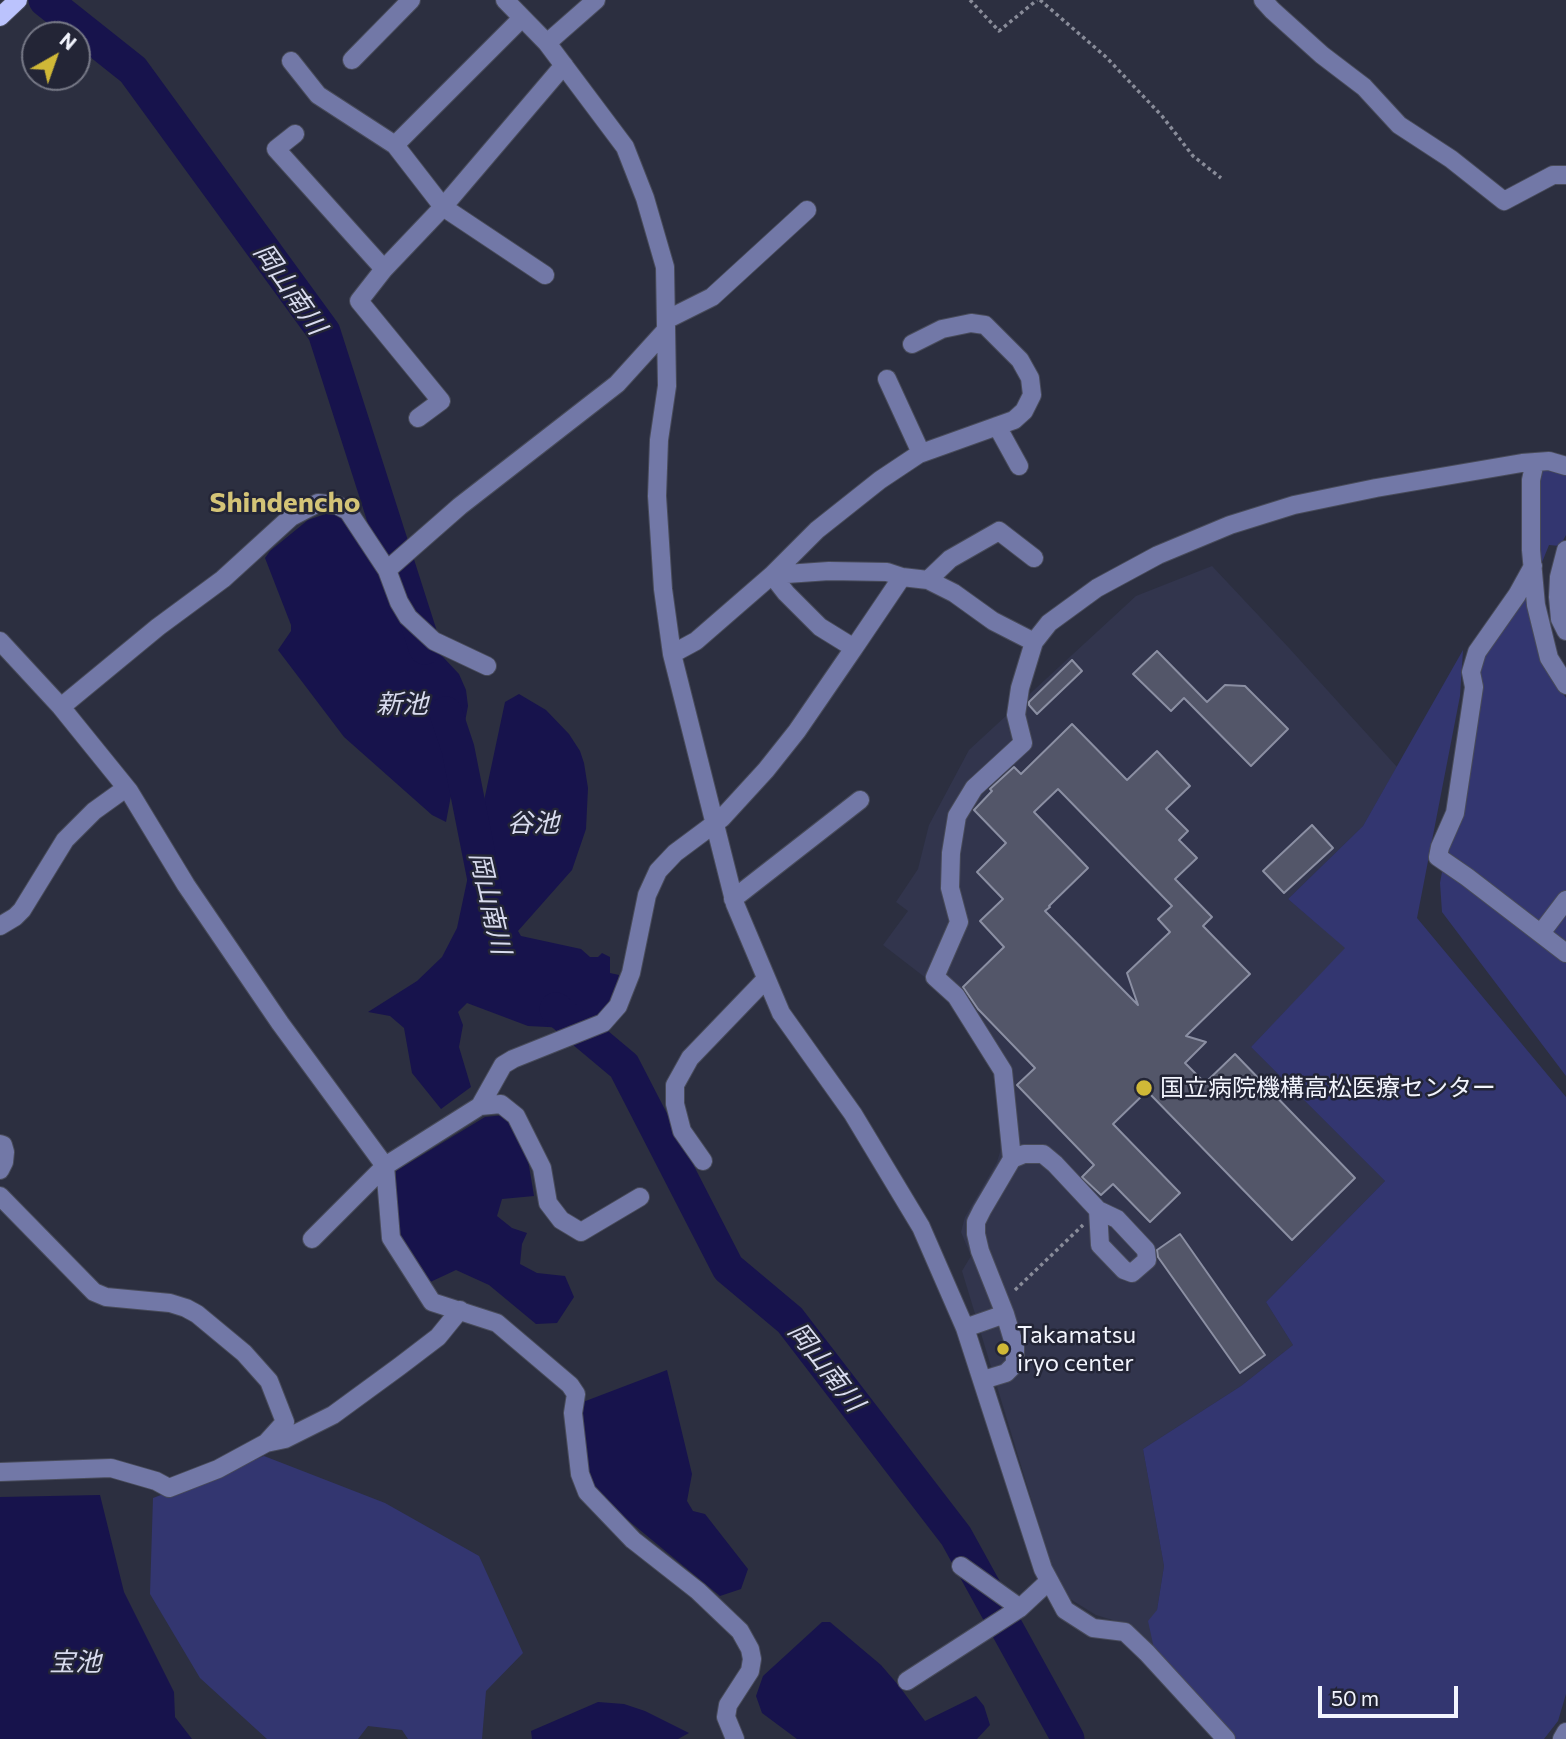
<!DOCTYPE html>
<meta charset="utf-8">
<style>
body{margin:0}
#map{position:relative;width:1566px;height:1739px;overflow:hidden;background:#2c2f40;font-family:Commissioner,sans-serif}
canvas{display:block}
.north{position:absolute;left:21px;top:21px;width:70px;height:70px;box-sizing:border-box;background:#232536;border:2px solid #767886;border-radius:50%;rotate:40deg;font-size:19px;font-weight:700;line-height:28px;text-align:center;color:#f2f4fd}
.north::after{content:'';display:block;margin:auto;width:24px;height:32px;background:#d0b837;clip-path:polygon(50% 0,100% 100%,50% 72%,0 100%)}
.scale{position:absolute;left:1318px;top:1686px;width:140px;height:32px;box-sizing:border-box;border:4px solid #f2f4fd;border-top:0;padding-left:9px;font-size:21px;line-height:24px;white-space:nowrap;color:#f2f4fd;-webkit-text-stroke:5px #232536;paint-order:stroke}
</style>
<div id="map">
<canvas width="1566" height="1739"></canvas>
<div class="north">N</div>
<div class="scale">50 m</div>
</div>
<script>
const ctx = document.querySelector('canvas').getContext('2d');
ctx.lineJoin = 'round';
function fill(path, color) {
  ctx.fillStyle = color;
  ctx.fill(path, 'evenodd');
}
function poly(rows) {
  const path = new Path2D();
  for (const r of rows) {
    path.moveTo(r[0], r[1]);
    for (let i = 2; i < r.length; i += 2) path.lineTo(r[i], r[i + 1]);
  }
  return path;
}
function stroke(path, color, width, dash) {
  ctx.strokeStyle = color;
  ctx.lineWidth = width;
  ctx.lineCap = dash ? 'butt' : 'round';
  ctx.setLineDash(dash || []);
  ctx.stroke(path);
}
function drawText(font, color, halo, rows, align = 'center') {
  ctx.font = font + ' Commissioner,"Noto Sans JP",sans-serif';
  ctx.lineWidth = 5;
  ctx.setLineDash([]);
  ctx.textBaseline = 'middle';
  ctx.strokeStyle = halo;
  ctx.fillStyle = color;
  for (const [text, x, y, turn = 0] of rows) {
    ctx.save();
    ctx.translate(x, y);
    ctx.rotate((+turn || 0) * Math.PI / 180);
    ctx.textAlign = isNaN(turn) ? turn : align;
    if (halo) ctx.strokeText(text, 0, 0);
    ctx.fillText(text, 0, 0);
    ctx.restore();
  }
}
fill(poly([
 [1212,566,1289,648,1397,767,1363,826,1288,899,1346,948,1251,1047,1385,1181,1266,1302,1293,1345,1241,1386,1143,1449,1164,1566,1157,1610,1155,1653,1137,1632,1116,1621,1096,1615,1067,1597,1053,1571,962,1271,971,1256,961,1232,965,1217,997,1162,1000,1152,1001,1130,1000,1113,991,1063,944,992,883,945,908,911,896,902,918,869,929,825,969,750,1136,596]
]), '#32354d');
fill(poly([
 [1542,466,1566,473,1566,535,1560,546,1549,545,1526,602,1544,663,1566,698,1566,1076,1442,912,1440,883,1481,655,1537,539],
 [1463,650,1460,696,1417,918,1566,1097,1566,1694,1558,1721,1544,1739,1233,1739,1155,1653,1148,1621,1157,1610,1164,1566,1143,1449,1241,1386,1293,1345,1266,1302,1385,1181,1251,1047,1345,948,1288,899,1363,826],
 [264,1456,385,1503,479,1556,523,1653,486,1691,482,1739,408,1739,402,1730,368,1726,358,1739,267,1739,200,1678,150,1594,153,1498]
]), '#333670');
fill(poly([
 [334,511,344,515,381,574,399,620,412,634,443,657,459,674,466,690,468,706,446,822,432,815,344,737,278,650,291,631,291,625,265,558,270,551,308,520],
 [519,694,546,710,569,734,580,751,584,763,588,788,586,829,572,870,518,931,521,936,581,949,590,957,598,957,602,953,610,957,610,973,619,975,614,1001,599,1019,567,1028,528,1026,467,1003,458,1012,463,1025,459,1047,471,1087,441,1109,412,1073,404,1028,390,1016,368,1012,417,981,442,957,457,928,505,702],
 [505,1115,528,1160,534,1196,502,1199,497,1216,512,1228,527,1233,522,1244,520,1264,537,1273,565,1276,574,1297,557,1323,536,1324,489,1285,456,1270,426,1284,396,1230,396,1171,485,1117],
 [667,1370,692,1474,687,1501,693,1511,705,1514,748,1569,741,1589,720,1596,595,1493,586,1470,580,1416,583,1402],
 [100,1495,124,1592,174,1692,175,1717,192,1739,0,1739,0,1497],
 [822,1622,830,1622,881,1665,899,1686,925,1721,976,1696,984,1706,990,1725,977,1739,797,1739,762,1713,756,1696,763,1676],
 [598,1702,624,1704,645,1711,689,1733,678,1739,532,1739,531,1731]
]), '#17134c');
stroke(poly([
 [45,0,133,70,324,332,425,648],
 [446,713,458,749,485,885],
 [556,1009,624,1066,728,1268,790,1320,956,1536,1068,1739]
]), '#17134c', 33);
const building = poly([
 [1157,651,1207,702,1225,685,1245,686,1288,729,1251,766,1184,698,1171,711,1133,674,1157,651],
 [1072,660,1082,671,1037,714,1029,705,1029,702,1072,660],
 [1072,724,1127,780,1157,751,1190,786,1166,809,1188,831,1179,840,1197,858,1175,879,1212,917,1203,926,1250,974,1186,1036,1206,1042,1185,1063,1205,1083,1235,1054,1355,1178,1292,1240,1147,1091,1113,1124,1180,1193,1150,1222,1113,1184,1101,1195,1082,1177,1094,1165,1017,1085,1035,1068,978,1009,963,987,1004,947,980,921,1003,899,977,872,1006,843,974,810,992,791,990,789,1014,767,1021,774,1072,724],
 [1058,789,1172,906,1158,919,1170,932,1127,973,1138,1005,1045,911,1050,907,1049,906,1088,868,1034,812,1058,789],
 [1312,825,1333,848,1284,893,1263,871,1312,825],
 [1180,1234,1265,1355,1240,1373,1158,1257,1157,1250,1180,1234]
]);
fill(building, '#535669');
stroke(building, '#8b8fa3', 2);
const minor = poly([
 [505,0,547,43,625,147,645,198,665,267,667,386,659,440,657,496,663,589,672,654,735,904,781,1013,853,1114,921,1227,965,1328,1043,1569,1065,1610,1093,1628,1125,1632,1147,1653,1226,1739],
 [1263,0,1272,10,1322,55,1364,87,1399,125,1451,159,1504,201,1553,175,1566,175],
 [547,43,596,0],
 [352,60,411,0],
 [291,61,318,95,395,145,443,207,545,275],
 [295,134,276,149,384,269],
 [395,145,522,18],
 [666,320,712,297,807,210],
 [887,379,921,453],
 [418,418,441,401,359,301,384,269,443,207,564,65],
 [997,426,1019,466],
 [1535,462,1531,480,1531,550,1536,605,1549,658,1566,685],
 [1566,550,1559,577,1558,597,1560,619,1566,631],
 [1533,566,1517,595,1477,652,1471,672,1474,687,1455,813,1440,847,1438,857,1467,877,1566,953],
 [387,570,399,602,408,617,434,641,487,666],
 [928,580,950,559,999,531,1034,558],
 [0,641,61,707,129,791,186,885,280,1023,385,1166,391,1238,432,1302,497,1323,570,1385,576,1394,573,1413,580,1474,587,1492,633,1540,698,1591,740,1631,750,1649,752,1659,750,1671,728,1705,726,1717,735,1739],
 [1034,642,1049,623,1097,588,1158,555,1230,525,1294,505,1376,488,1522,463,1549,461,1566,466],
 [854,648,902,577],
 [672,654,696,641,772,575,829,571,887,572,902,577,928,580,954,593,993,621,1034,642,1020,688,1016,715,1023,743,974,788,957,816,951,853,950,888,959,922,935,977,956,996,1003,1071,1012,1159],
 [61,707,158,627,223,579,291,517,318,503,337,505,348,511,387,570,460,506,617,384,666,330],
 [733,899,860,800],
 [0,926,15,917,22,910,65,840,94,811,126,788],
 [1541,933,1566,900],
 [480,1106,501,1104,516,1116,542,1168,548,1203,561,1220,581,1232,640,1197],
 [0,1144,3,1145,5,1152,4,1162,0,1170],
 [703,1161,682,1131,675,1104,675,1085,690,1058,766,979],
 [0,1196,94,1292,106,1297,170,1303,186,1308,197,1314,244,1353,269,1381,285,1422,266,1443],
 [312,1239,385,1166,480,1106,503,1065,513,1059,603,1023,618,1006,631,973,647,895,658,871,675,853,722,818,766,770,797,731,854,648,820,627,786,593,772,575,817,530,880,480,919,454,1014,420,1024,411,1032,395,1030,378,1020,360,985,325,971,323,942,329,912,344],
 [965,1328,1005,1314],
 [983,1380,1006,1373,1015,1364,1015,1347,1005,1314,980,1251,976,1234,976,1222,982,1210,1012,1159,1024,1154,1043,1154,1055,1164,1098,1210,1117,1219,1146,1250,1147,1260,1132,1273,1124,1270,1100,1245,1098,1210],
 [0,1472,111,1468,156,1481,169,1488,218,1469,266,1443,285,1439,333,1415,400,1366,438,1337,460,1310],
 [961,1566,1020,1608],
 [907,1681,1020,1608,1049,1581],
 [1562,1739,1566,1732]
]);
const major = poly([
 [0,17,18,0]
]);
stroke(minor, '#484b5a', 20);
stroke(major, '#484b5a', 20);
stroke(poly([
 [970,0,999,31,1037,0],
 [1040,0,1106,57,1162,116,1193,156,1221,178],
 [1015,1290,1083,1225]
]), '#898c99', 3.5, [3.5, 3.5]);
stroke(minor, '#7278a7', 18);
stroke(major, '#bbc3fd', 18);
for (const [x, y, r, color] of [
 [1144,1088,9,"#d0b837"],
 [1003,1349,7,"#d0b837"]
]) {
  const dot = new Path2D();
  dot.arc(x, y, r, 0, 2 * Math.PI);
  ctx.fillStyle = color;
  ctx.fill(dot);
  stroke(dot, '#232536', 2.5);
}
drawText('24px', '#f2f4fd', '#232536', [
 ["国立病院機構高松医療センター",1160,1088],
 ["Takamatsu",1017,1335],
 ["iryo center",1017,1363]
], 'left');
drawText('italic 26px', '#d8dbee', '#232536', [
 ["岡山南川",290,289,55],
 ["新池",402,704],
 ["谷池",533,823],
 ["岡山南川",490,903,77],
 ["岡山南川",826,1367,52],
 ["宝池",75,1662]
]);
drawText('bold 28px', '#d4c477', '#232536', [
 ["Shindencho",285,503]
]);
</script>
